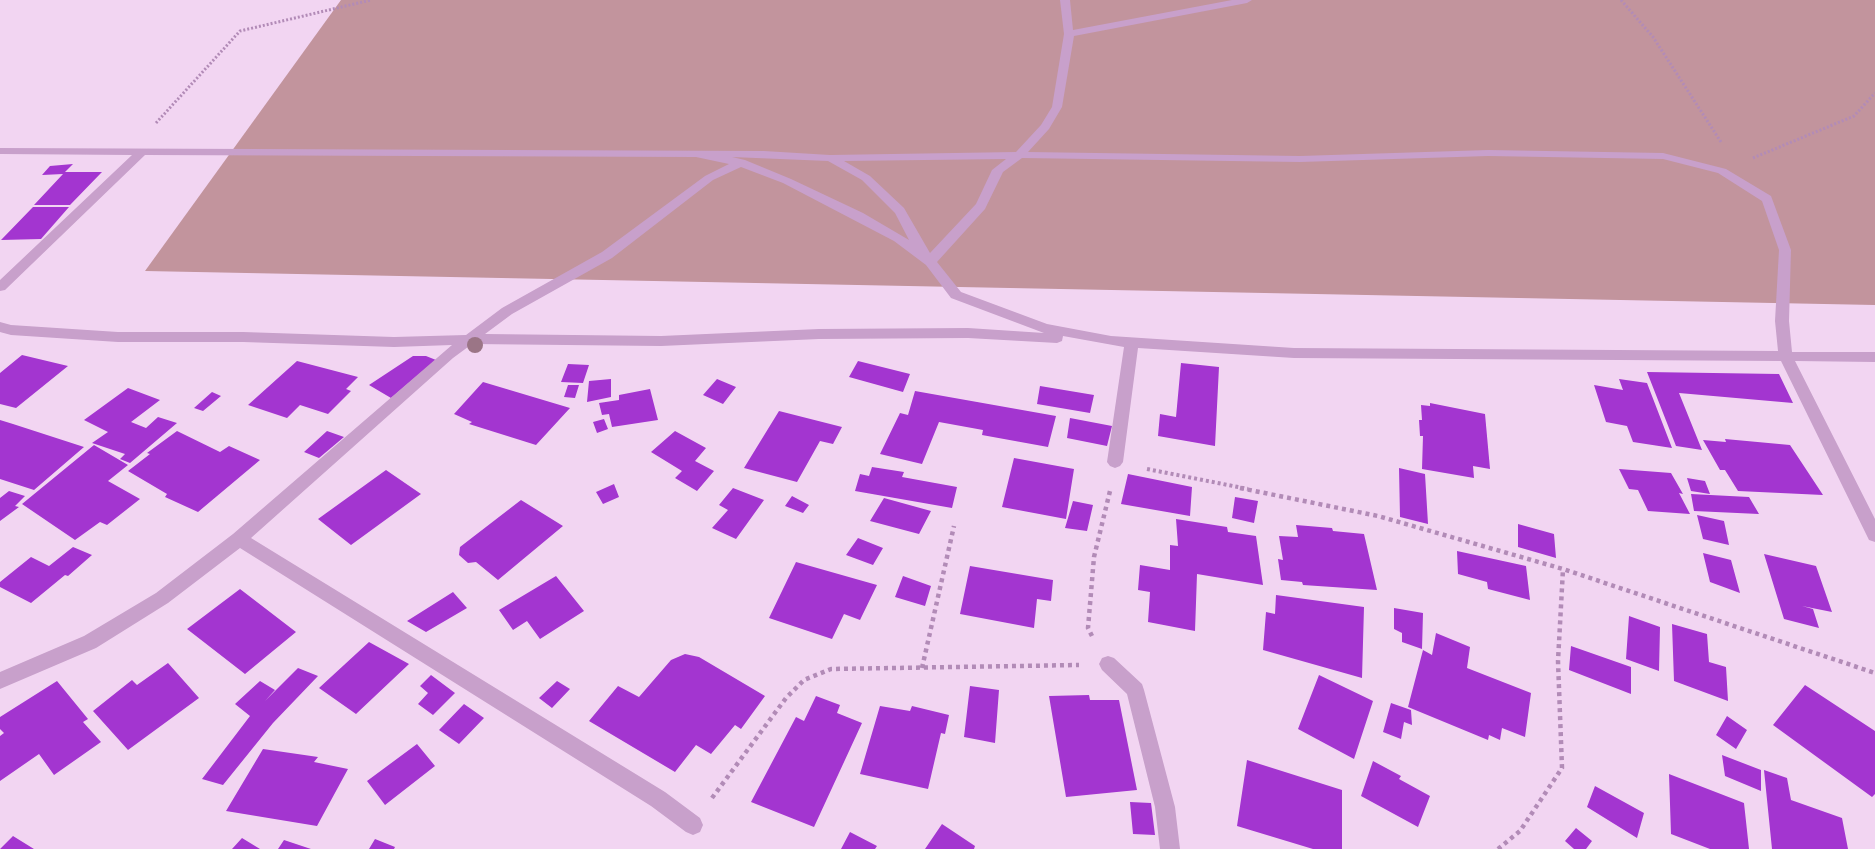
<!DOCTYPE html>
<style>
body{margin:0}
canvas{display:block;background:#f2d5f2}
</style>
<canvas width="1875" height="849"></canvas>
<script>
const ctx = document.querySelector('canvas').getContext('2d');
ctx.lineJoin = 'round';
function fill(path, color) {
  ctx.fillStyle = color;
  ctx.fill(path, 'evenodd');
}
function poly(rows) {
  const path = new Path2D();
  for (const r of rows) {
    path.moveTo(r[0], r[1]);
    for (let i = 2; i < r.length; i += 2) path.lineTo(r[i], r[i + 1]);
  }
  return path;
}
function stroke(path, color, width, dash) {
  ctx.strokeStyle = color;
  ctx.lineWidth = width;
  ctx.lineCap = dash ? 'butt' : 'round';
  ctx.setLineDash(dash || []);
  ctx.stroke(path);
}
fill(poly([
 [341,0,1875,0,1875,305,145,271]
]), '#c2949d');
fill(poly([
 [73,164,65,172,102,172,70,205,34,205,63,174,42,175,50,166],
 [33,207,69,207,41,239,1,240],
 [22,355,68,366,16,408,0,404,0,373],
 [413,356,426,356,436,360,391,398,369,385],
 [297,361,358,377,346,389,351,391,328,414,300,405,287,418,248,405],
 [858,361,910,374,903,392,849,377],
 [1181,363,1219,367,1215,446,1158,436,1160,414,1176,417],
 [568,364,589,365,583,383,561,382],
 [1647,372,1779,374,1793,403,1679,393,1702,450,1676,446],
 [611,379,611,397,587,402,589,381],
 [717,379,736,387,723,404,703,395],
 [1619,379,1647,383,1672,448,1633,442,1627,426,1606,422,1594,385,1623,390],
 [483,382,570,408,536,445,469,424,472,422,454,414],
 [568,385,579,385,575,398,564,397],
 [1040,386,1094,395,1090,413,1037,404],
 [128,388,160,400,131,422,146,428,158,417,177,423,130,463,120,459,125,454,92,443,108,432,84,420],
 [650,389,658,420,612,427,609,414,602,415,599,403,619,400,619,395],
 [915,391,1056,416,1048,447,982,435,983,430,939,422,922,464,880,454,900,413,908,415],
 [212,392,221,396,203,411,194,408],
 [1430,403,1485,414,1490,469,1473,466,1474,478,1422,469,1423,436,1420,436,1419,420,1422,420,1421,405,1430,406],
 [779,411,842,427,833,444,820,441,797,482,744,468],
 [1070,418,1112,426,1107,446,1067,438],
 [604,419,608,429,597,433,593,422],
 [0,420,13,424,84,447,34,490,0,479],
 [177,431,220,452,229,446,260,460,198,512,165,497,167,494,128,471,150,454,147,453],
 [327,431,344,437,319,458,304,452],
 [675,431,706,448,695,461,714,471,697,491,675,478,682,471,651,452],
 [1725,439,1790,445,1823,495,1738,491,1725,470,1720,470,1703,440,1726,442],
 [94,445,128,465,108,481,140,499,107,525,100,522,75,540,22,504],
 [1014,458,1074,469,1066,519,1002,507],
 [872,467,904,472,902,477,957,487,952,508,855,491,860,474,869,476],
 [1399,468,1425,474,1428,524,1400,517],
 [1619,469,1671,473,1683,494,1679,493,1690,514,1648,511,1638,490,1629,489],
 [386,470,421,494,351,545,318,519],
 [1128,474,1192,487,1190,516,1121,504],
 [1687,478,1705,481,1710,494,1691,491],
 [614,484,619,497,603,504,596,492],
 [733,488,764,500,736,539,712,528,728,510,719,505],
 [9,491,25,496,15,506,19,507,0,521,0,498],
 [1691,494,1749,497,1759,514,1694,511],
 [792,496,809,505,803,513,785,506],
 [1235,497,1258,501,1254,523,1232,518],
 [884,498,931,511,919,534,870,521],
 [521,500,563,526,498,580,476,562,468,563,459,555,460,547],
 [1073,501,1093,505,1087,531,1065,528],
 [1697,515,1724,521,1729,545,1703,539],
 [1176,519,1227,527,1228,532,1256,536,1263,585,1197,574,1195,631,1148,622,1150,592,1138,590,1140,565,1170,570,1170,545,1178,546],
 [1518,524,1554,534,1556,558,1518,547],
 [1296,525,1332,528,1333,531,1364,534,1377,590,1303,585,1302,582,1281,580,1278,559,1283,560,1279,536,1298,537],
 [858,538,883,548,873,565,846,555],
 [73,547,92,555,68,576,65,575,31,603,0,587,0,582,31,557,49,566],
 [1457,551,1526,566,1530,600,1488,589,1487,582,1458,574],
 [1703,553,1731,560,1740,593,1710,582],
 [1764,554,1816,566,1832,612,1802,606,1813,609,1819,628,1784,619],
 [796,562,877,585,860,620,844,614,832,639,769,618],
 [970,566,1053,580,1051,601,1037,599,1034,628,960,614],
 [556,576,584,611,540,639,527,621,513,630,499,610],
 [903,576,931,586,925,606,895,597],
 [240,589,296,632,245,674,187,629],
 [453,592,467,608,426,632,407,621],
 [1276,595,1364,607,1362,678,1263,650,1266,612,1275,614],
 [1394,608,1423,613,1422,649,1402,642,1402,633,1394,629],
 [1629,616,1660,627,1659,671,1626,659],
 [1672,624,1707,634,1709,662,1726,667,1728,701,1674,681],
 [1436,633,1470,647,1467,668,1531,693,1525,737,1502,728,1500,740,1489,735,1488,740,1408,707,1423,650,1432,655],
 [369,642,409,664,356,714,319,688],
 [1571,646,1631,667,1631,694,1569,670],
 [685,654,699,657,765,696,741,729,735,725,711,754,696,745,675,772,589,721,618,686,639,697,671,660],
 [168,663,199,698,128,750,93,711,132,680,137,685],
 [298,668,318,676,273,723,223,785,202,779,250,716,235,704,260,681,275,690,265,701],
 [431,675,455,693,433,715,418,704,428,693,420,686],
 [1319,675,1373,701,1354,759,1298,729],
 [57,681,88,719,83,722,101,742,54,775,39,754,0,781,0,736,4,733,0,729,0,717],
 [557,681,570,689,552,708,539,698],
 [1805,685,1875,731,1875,794,1872,797,1773,725],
 [970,686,999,690,995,743,964,737],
 [1089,695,1090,700,1119,700,1137,790,1066,797,1049,696],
 [816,696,840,705,837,713,862,723,814,827,751,802,796,717,804,721],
 [1391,703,1411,710,1412,725,1404,722,1401,739,1383,732],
 [464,704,484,718,459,744,439,730],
 [880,706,910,711,912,706,949,715,945,734,941,733,928,789,860,774],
 [1727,716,1747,730,1736,749,1716,735],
 [417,744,435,766,385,805,367,781],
 [263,749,318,757,314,762,348,769,317,826,226,811],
 [1722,755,1761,770,1761,791,1725,776],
 [1247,760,1342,790,1342,849,1313,849,1237,826],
 [1373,761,1401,776,1399,779,1430,796,1418,827,1361,796],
 [1764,770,1787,778,1791,800,1842,818,1848,849,1772,849],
 [1669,774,1744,803,1749,849,1710,849,1671,834],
 [1595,786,1644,813,1637,838,1587,807],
 [1130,802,1151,803,1155,835,1133,834],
 [942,824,975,846,974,849,925,849],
 [1576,828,1592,841,1586,849,1574,849,1565,841],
 [850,832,877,846,875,849,841,849],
 [13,836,34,849,0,849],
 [242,838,260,849,232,849],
 [375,839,395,847,394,849,369,849],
 [284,840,311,849,278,849]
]), '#a335d0');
stroke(poly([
 [1621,0,1653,37,1721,142],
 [156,123,240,31,371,0],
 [1753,158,1854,116,1875,93]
]), '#b28bb7', 3, [2, 2]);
stroke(poly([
 [1147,469,1248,489]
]), '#b28bb7', 4, [3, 3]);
stroke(poly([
 [1240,488,1378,516,1563,569,1875,673],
 [1092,636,1088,628,1094,557,1110,491],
 [922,668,954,526],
 [712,798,786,698,804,680,831,669,1079,665],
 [1498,849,1520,831,1562,768,1558,661,1563,569]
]), '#b28bb7', 4.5, [4, 4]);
fill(poly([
 [1060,0,1070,0,1073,30,1232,0,1252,0,1247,3,1074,36,1062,107,1049,129,1028,152,1300,156,1488,150,1663,153,1726,169,1771,196,1791,250,1789,321,1792,352,1875,352,1875,362,1795,361,1875,519,1875,542,1869,540,1781,361,1294,358,1138,348,1123,462,1120,466,1115,468,1110,466,1107,462,1124,347,1063,336,1062,341,1057,343,968,338,819,339,661,346,472,344,453,358,251,538,665,792,700,818,703,825,700,832,693,835,686,832,651,806,240,548,168,603,96,648,0,689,0,672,84,636,156,593,233,534,452,345,394,347,243,342,118,342,11,335,0,332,0,322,11,325,118,332,243,332,394,337,466,335,502,308,602,252,705,176,729,164,696,157,145,155,5,290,0,291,0,280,132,155,0,154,0,148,764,151,830,155,1016,152,1041,125,1052,107,1064,34,1060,0],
 [1488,156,1663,159,1718,173,1762,201,1779,250,1775,321,1778,351,1294,348,1111,336,1047,324,961,292,937,262,985,209,1003,172,1022,158,1300,162,1488,156],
 [732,157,828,161,862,180,895,213,909,240,863,213,791,179,745,160,732,157],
 [1006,159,992,170,976,204,930,253,904,208,870,176,844,161,1006,159],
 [741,167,783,183,894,241,926,265,951,298,1044,333,968,328,819,329,661,336,485,334,512,314,612,258,713,180,741,167],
 [1108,656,1114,658,1142,684,1144,690,1175,807,1180,849,1160,849,1155,807,1127,694,1102,670,1099,664,1102,658,1108,656]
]), '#c8a0cb');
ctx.fillStyle = '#9b7586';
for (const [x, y] of [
 [475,345]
]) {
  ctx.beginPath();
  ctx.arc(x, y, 8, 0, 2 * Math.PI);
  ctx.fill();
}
</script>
